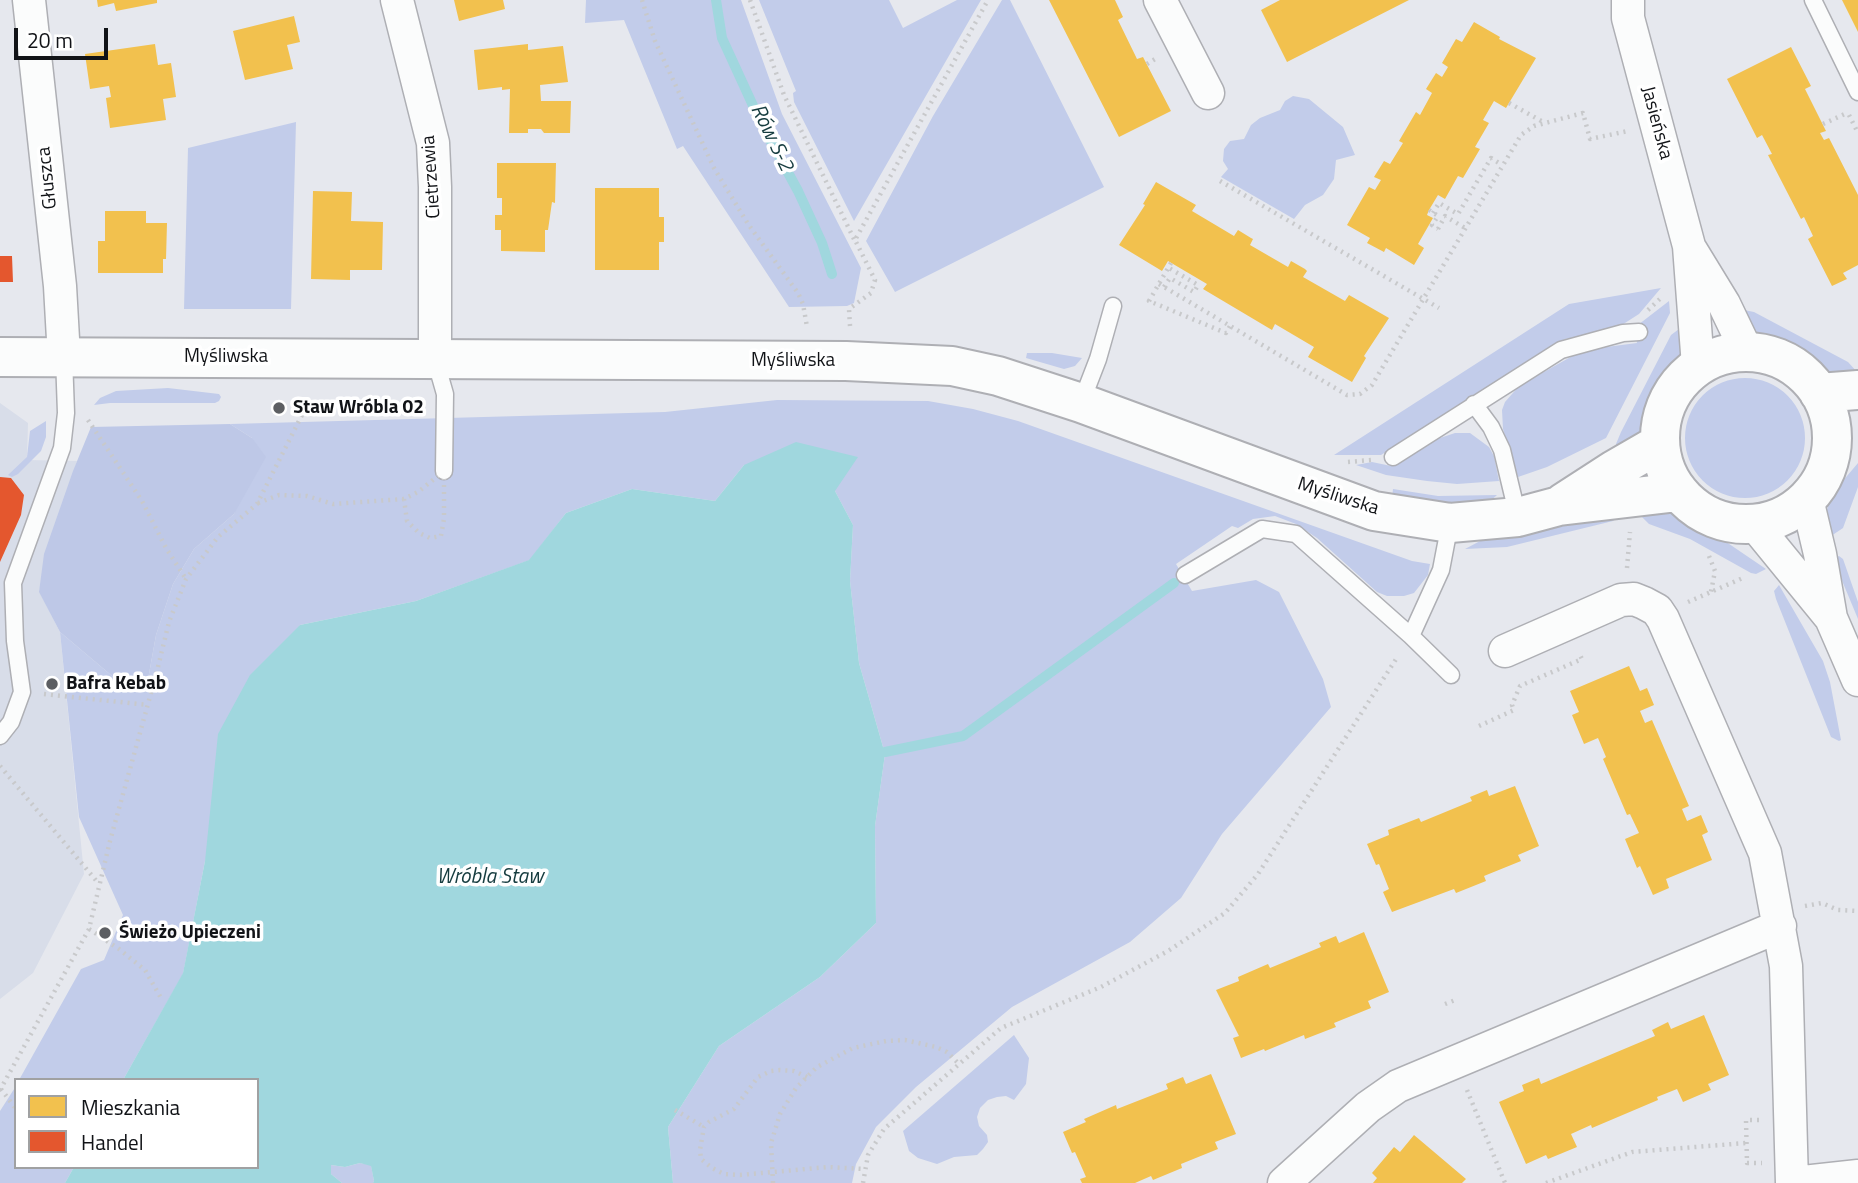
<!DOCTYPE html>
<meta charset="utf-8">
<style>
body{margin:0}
#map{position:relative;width:1858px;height:1183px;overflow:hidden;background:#e6e8ee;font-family:"Titillium Web",sans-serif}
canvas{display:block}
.legend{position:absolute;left:14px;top:1078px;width:245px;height:91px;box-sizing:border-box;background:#fff;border:2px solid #a0a1a2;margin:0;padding:9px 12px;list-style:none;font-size:21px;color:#111317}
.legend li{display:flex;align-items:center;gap:14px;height:35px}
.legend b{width:35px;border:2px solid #a0a1a2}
.scale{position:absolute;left:14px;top:28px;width:94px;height:32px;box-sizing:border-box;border:4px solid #111317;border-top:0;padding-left:9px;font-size:21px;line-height:24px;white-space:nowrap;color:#111317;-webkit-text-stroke:5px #fff;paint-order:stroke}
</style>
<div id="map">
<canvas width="1858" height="1183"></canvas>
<ul class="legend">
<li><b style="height:19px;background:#f2c14e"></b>Mieszkania</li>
<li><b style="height:19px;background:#e4572e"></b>Handel</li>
</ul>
<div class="scale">20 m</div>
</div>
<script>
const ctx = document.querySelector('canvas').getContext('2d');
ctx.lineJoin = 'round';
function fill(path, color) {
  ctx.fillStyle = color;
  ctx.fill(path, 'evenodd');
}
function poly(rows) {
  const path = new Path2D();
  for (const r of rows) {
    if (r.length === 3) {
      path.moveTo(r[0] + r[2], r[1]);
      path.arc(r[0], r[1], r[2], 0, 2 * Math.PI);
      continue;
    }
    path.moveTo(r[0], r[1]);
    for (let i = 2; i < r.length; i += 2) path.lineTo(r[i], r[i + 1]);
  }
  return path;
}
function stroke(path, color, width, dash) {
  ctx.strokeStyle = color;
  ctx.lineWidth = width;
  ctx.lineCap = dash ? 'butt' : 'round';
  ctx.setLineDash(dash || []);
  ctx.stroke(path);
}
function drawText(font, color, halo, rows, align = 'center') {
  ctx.font = font + ' "Titillium Web",sans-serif';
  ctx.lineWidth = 7;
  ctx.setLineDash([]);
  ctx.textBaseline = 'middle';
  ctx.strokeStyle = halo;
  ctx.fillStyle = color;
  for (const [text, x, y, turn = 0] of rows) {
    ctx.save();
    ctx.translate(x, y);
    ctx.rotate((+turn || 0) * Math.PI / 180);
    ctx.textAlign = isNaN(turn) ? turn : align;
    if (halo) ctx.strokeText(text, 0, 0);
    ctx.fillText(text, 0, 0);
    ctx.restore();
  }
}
fill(poly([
 [0,403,28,423,27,460,77,461,39,591,60,632,84,874,33,973,0,999]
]), '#d8dde9');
fill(poly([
 [586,0,741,0,782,114,861,268,854,303,847,306,789,307,683,146,677,149,624,20,585,23],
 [759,0,889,0,903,28,957,0,981,0,854,221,794,102,793,93,796,91],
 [1002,0,1010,0,1104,187,895,292,866,241,933,116],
 [1293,96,1309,99,1343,127,1355,155,1336,160,1334,179,1323,195,1305,205,1294,219,1221,177,1228,169,1223,161,1224,149,1230,141,1244,139,1251,125,1260,118,1280,110,1285,101],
 [296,122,291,309,184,309,188,148],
 [1661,288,1639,314,1614,330,1565,339,1381,455,1334,455,1569,304],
 [1669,301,1670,313,1606,438,1547,467,1518,477,1503,429,1502,410,1505,402,1519,386,1583,350,1637,343,1634,328],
 [1739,309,1754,312,1848,362,1858,373,1843,376,1828,373,1789,348,1761,336,1745,320],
 [1683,326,1681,353,1659,387,1641,430,1637,437,1616,450,1616,444,1621,432,1671,335],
 [1027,353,1052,353,1082,358,1075,366,1064,369,1026,358],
 [1745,438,60],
 [168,388,219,394,221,397,219,401,215,403,110,403,94,405,100,398,116,391],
 [777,400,928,401,973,409,1018,421,1412,561,1430,564,1428,575,1414,593,1404,596,1387,596,1377,592,1317,538,1296,524,1275,516,1253,519,1238,528,1232,526,1176,564,1192,591,1256,580,1279,592,1323,679,1331,707,1222,834,1181,898,1130,942,1012,1007,916,1087,876,1127,856,1164,852,1183,673,1183,668,1127,719,1046,820,977,876,923,875,826,885,754,859,663,850,581,853,525,835,491,744,465,715,501,632,489,566,513,530,560,416,601,300,625,205,861,183,974,123,1080,19,1080,81,969,104,960,123,915,79,817,60,632,118,681,149,674,156,635,173,584,194,549,234,514,252,438,230,424,665,412],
 [46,421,46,437,41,451,18,474,12,477,8,475,27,457,30,431],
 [1455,433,1470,433,1489,447,1494,456,1499,481,1457,484,1427,481,1386,475,1356,465,1372,462,1391,466,1437,439],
 [1858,463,1858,487,1843,528,1828,538,1824,524,1830,496],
 [1393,489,1438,496,1497,495,1487,504,1449,505,1392,498],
 [1663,509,1713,533,1766,569,1756,574,1751,573,1690,539,1649,524,1639,514],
 [1615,512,1618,516,1613,521,1507,547,1465,549,1482,540,1521,535],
 [1839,556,1843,559,1858,602,1858,619,1833,559],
 [1779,585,1823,661,1830,682,1841,740,1839,741,1831,737,1776,599,1774,591],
 [1014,1035,1029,1058,1026,1084,1014,1100,1006,1096,997,1097,988,1100,980,1108,977,1117,979,1126,987,1135,988,1142,983,1149,977,1155,954,1157,937,1164,918,1158,909,1151,903,1131],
 [16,1086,16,1167,74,1167,65,1183,0,1183,0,1111],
 [360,1163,371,1165,374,1181,373,1183,342,1183,331,1174,331,1165,345,1167]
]), '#c2ccea');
fill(poly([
 [230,424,252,438,266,457,234,514,194,549,173,584,156,635,149,674,131,687,118,681,60,632,39,592,44,554,73,471,91,427]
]), '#bec8e7');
fill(poly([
 [796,442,858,457,835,491,853,525,850,581,859,663,885,754,875,826,876,923,820,977,719,1046,668,1127,673,1183,373,1183,374,1181,371,1166,360,1163,345,1167,331,1165,331,1174,342,1183,65,1183,74,1167,257,1167,257,1080,123,1080,183,973,205,861,218,734,250,675,300,625,416,601,529,560,566,513,632,489,715,501,744,465]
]), '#a0d7de');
fill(poly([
 [97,0,157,0,157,3,116,11,114,3,98,7],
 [454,0,503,0,505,9,459,21],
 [1049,0,1115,0,1123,17,1118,20,1137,59,1143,57,1171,111,1119,137],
 [1280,0,1409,0,1287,62,1261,10],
 [1842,0,1858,0,1858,32],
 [294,16,300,42,287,45,293,69,245,80,233,31],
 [1474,22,1500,37,1499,39,1536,58,1506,108,1494,101,1483,120,1489,123,1475,147,1480,149,1463,178,1458,176,1445,199,1438,195,1429,210,1427,215,1433,218,1418,244,1424,248,1414,265,1386,248,1384,252,1367,243,1370,238,1347,225,1369,187,1375,190,1381,180,1374,177,1384,161,1390,164,1403,143,1399,141,1416,112,1420,115,1432,93,1426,89,1436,73,1442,77,1448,67,1442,63,1456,39,1462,42],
 [155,44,158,65,171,63,176,97,163,99,166,120,110,128,106,98,111,97,109,86,90,89,85,54],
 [528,44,528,50,563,46,568,82,540,85,541,101,571,101,570,133,544,133,541,129,528,129,528,133,509,133,510,89,502,90,502,87,478,90,474,50],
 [1791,47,1811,86,1805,89,1826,131,1820,133,1824,140,1829,138,1858,195,1858,265,1843,273,1847,279,1832,286,1808,239,1813,236,1804,217,1801,219,1768,155,1772,154,1762,135,1757,138,1727,79],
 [497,163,556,163,555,203,552,202,548,230,545,230,545,252,501,251,501,230,495,230,495,215,502,215,502,198,497,198],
 [1156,182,1196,205,1192,211,1234,236,1238,230,1251,238,1253,239,1250,245,1288,267,1291,261,1305,269,1307,271,1303,277,1345,301,1349,295,1389,318,1364,356,1366,358,1352,382,1308,357,1314,347,1275,324,1272,330,1203,289,1207,284,1168,261,1162,271,1119,245,1145,205,1143,204],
 [595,188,659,188,659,217,664,217,664,242,659,242,659,270,595,270],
 [313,191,352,192,351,221,383,222,382,270,350,270,350,280,311,279],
 [105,211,146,211,146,223,167,223,166,259,163,259,163,273,98,273,98,241,105,241],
 [1629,666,1640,691,1647,688,1654,705,1640,711,1645,723,1652,720,1689,806,1682,809,1687,821,1701,815,1708,832,1702,835,1712,860,1666,879,1669,888,1653,895,1640,866,1637,868,1625,839,1639,833,1630,814,1627,815,1603,759,1606,757,1598,738,1584,744,1572,715,1579,712,1570,691],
 [1515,786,1539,846,1518,855,1521,861,1484,876,1486,881,1456,893,1454,889,1392,912,1383,892,1389,889,1379,864,1376,865,1367,844,1389,835,1388,830,1419,818,1421,822,1472,801,1470,797,1487,790,1489,796],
 [1364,932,1389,992,1368,1001,1371,1008,1334,1023,1336,1027,1305,1039,1304,1035,1265,1051,1264,1049,1241,1058,1233,1038,1239,1036,1216,990,1239,981,1238,977,1268,964,1270,968,1321,947,1319,943,1336,936,1339,943],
 [1704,1015,1729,1075,1708,1084,1711,1090,1683,1102,1677,1089,1657,1097,1658,1100,1592,1128,1591,1125,1571,1134,1577,1147,1548,1159,1546,1155,1526,1164,1499,1102,1524,1091,1522,1085,1539,1078,1541,1084,1655,1036,1652,1030,1668,1022,1671,1029],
 [1211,1074,1236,1134,1215,1142,1218,1149,1181,1164,1182,1168,1153,1180,1151,1176,1135,1183,1082,1183,1080,1179,1086,1177,1075,1152,1072,1153,1063,1132,1086,1122,1084,1119,1116,1105,1117,1109,1168,1089,1166,1084,1183,1077,1186,1084],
 [1414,1135,1466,1179,1462,1183,1373,1183,1377,1178,1372,1173,1394,1147,1400,1152]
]), '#f2c14e');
fill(poly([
 [0,256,12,256,13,282,0,282],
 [0,477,11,478,24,495,21,515,0,562]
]), '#e4572e');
stroke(poly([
 [716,0,722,38,761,123,798,191,822,243,832,274],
 [885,752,963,736,1174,583]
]), '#a0d7de', 10);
const lane = poly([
 [1813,0,1858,92],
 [435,359,445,394,444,471],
 [1081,403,1098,359,1113,306],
 [1474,404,1491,427,1502,450,1518,517],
 [1393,457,1561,350,1623,333,1639,332],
 [1185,575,1262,529,1296,534,1411,636,1451,675],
 [1411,636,1441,570,1450,523],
 [0,736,11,722,22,692,15,641,13,583,62,448,66,413,64,357]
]);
const street = poly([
 [29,0,60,286,64,357],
 [397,0,433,143,435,187,435,358],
 [1160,0,1208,93],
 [1628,0,1628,18,1689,246,1698,366],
 [1691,250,1724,304,1747,352],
 [1807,499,1820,554,1831,618,1858,680],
 [1754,524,1830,617],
 [1505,651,1621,600,1634,599,1644,603,1657,610,1663,619,1765,853,1786,966,1792,1183],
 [1284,1183,1368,1107,1398,1086,1780,926],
 [1794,1183,1858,1176]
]);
const secondary = poly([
 [1746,438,86],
 [0,357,846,361,952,366,998,376,1081,403,1374,511,1450,523,1518,517,1559,506,1678,492],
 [1819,393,1858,390],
 [1563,503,1614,470,1659,444]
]);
stroke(lane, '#aeafb4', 19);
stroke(street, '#aeafb4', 35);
stroke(secondary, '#aeafb4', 42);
stroke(poly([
 [642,0,655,41,714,168,748,224,798,293,803,304,807,327],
 [750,0,784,95,854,239],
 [1147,64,1155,59],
 [1509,103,1545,123],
 [1849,115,1858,133],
 [1823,124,1847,113],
 [1220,181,1439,308],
 [1429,210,1438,216,1432,225,1438,229],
 [1433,213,1439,203,1458,214,1491,158,1502,165],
 [1438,229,1445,216,1465,228],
 [1171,263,1149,301,1226,333,1230,326],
 [1159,284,1347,395,1360,394,1372,385,1521,135,1534,126,1583,113,1590,139,1628,131],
 [1164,287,1170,278,1194,292,1198,285,1169,268],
 [1648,310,1662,297],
 [850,326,849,309,871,293,875,280,855,240,988,0],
 [88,420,142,501,166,548,186,579],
 [1348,462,1371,460],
 [444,471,444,519,441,536,430,538,419,533,407,521,404,499,418,492,444,471],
 [258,503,279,495,307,496,333,504,404,499],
 [1709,556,1715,571,1711,592],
 [1627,568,1630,532],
 [1688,602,1745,577],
 [44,694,148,705],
 [1479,726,1514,710,1512,705,1520,686,1582,659,1579,653],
 [0,766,99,884],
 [1805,906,1822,903,1838,910,1858,911],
 [89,929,119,949,145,970,161,998],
 [1445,1004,1458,999],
 [807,1077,794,1071,780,1070,771,1071,758,1077,734,1109,709,1122,704,1127,700,1150,701,1159,712,1168,724,1174,740,1175,828,1167,864,1169],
 [1,1089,16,1109],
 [0,1090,89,929,110,841,156,675,169,622,186,579,218,537,257,504,304,411],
 [1467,1090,1505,1183],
 [675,1110,704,1127],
 [1759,1120,1746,1120,1747,1163,1762,1163],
 [773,1183,771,1143,780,1114,796,1088,817,1067,853,1048,886,1041,905,1040,936,1047,947,1052,959,1064],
 [863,1183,868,1155,884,1129,1001,1028,1101,987,1168,951,1225,913,1258,874,1398,656],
 [1546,1183,1632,1152,1746,1143]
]), '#c8c9cb', 4.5, [2, 5]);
stroke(lane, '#fbfcfc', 16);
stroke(street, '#fbfcfc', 32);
stroke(secondary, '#fbfcfc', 38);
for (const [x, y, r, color] of [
 [279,408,7,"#5c5e62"],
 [52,684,7,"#5c5e62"],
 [105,933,7,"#5c5e62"]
]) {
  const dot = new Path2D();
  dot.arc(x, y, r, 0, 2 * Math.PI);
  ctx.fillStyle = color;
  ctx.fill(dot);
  stroke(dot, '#fff', 2.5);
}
drawText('19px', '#111317', '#fff', [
 ["Jasieńska",1656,123,75],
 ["Cietrzewia",432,177,-94],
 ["Głuszca",48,178,-96],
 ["Myśliwska",226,357],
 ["Myśliwska",793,361],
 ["Myśliwska",1338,497,18]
]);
drawText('bold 19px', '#111317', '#fff', [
 ["Staw Wróbla 02",293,408],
 ["Bafra Kebab",66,684],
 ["Świeżo Upieczeni",119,933]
], 'left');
drawText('italic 21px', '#163c3f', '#fff', [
 ["Rów S-2",771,138,64],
 ["Wróbla Staw",490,878]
]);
</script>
